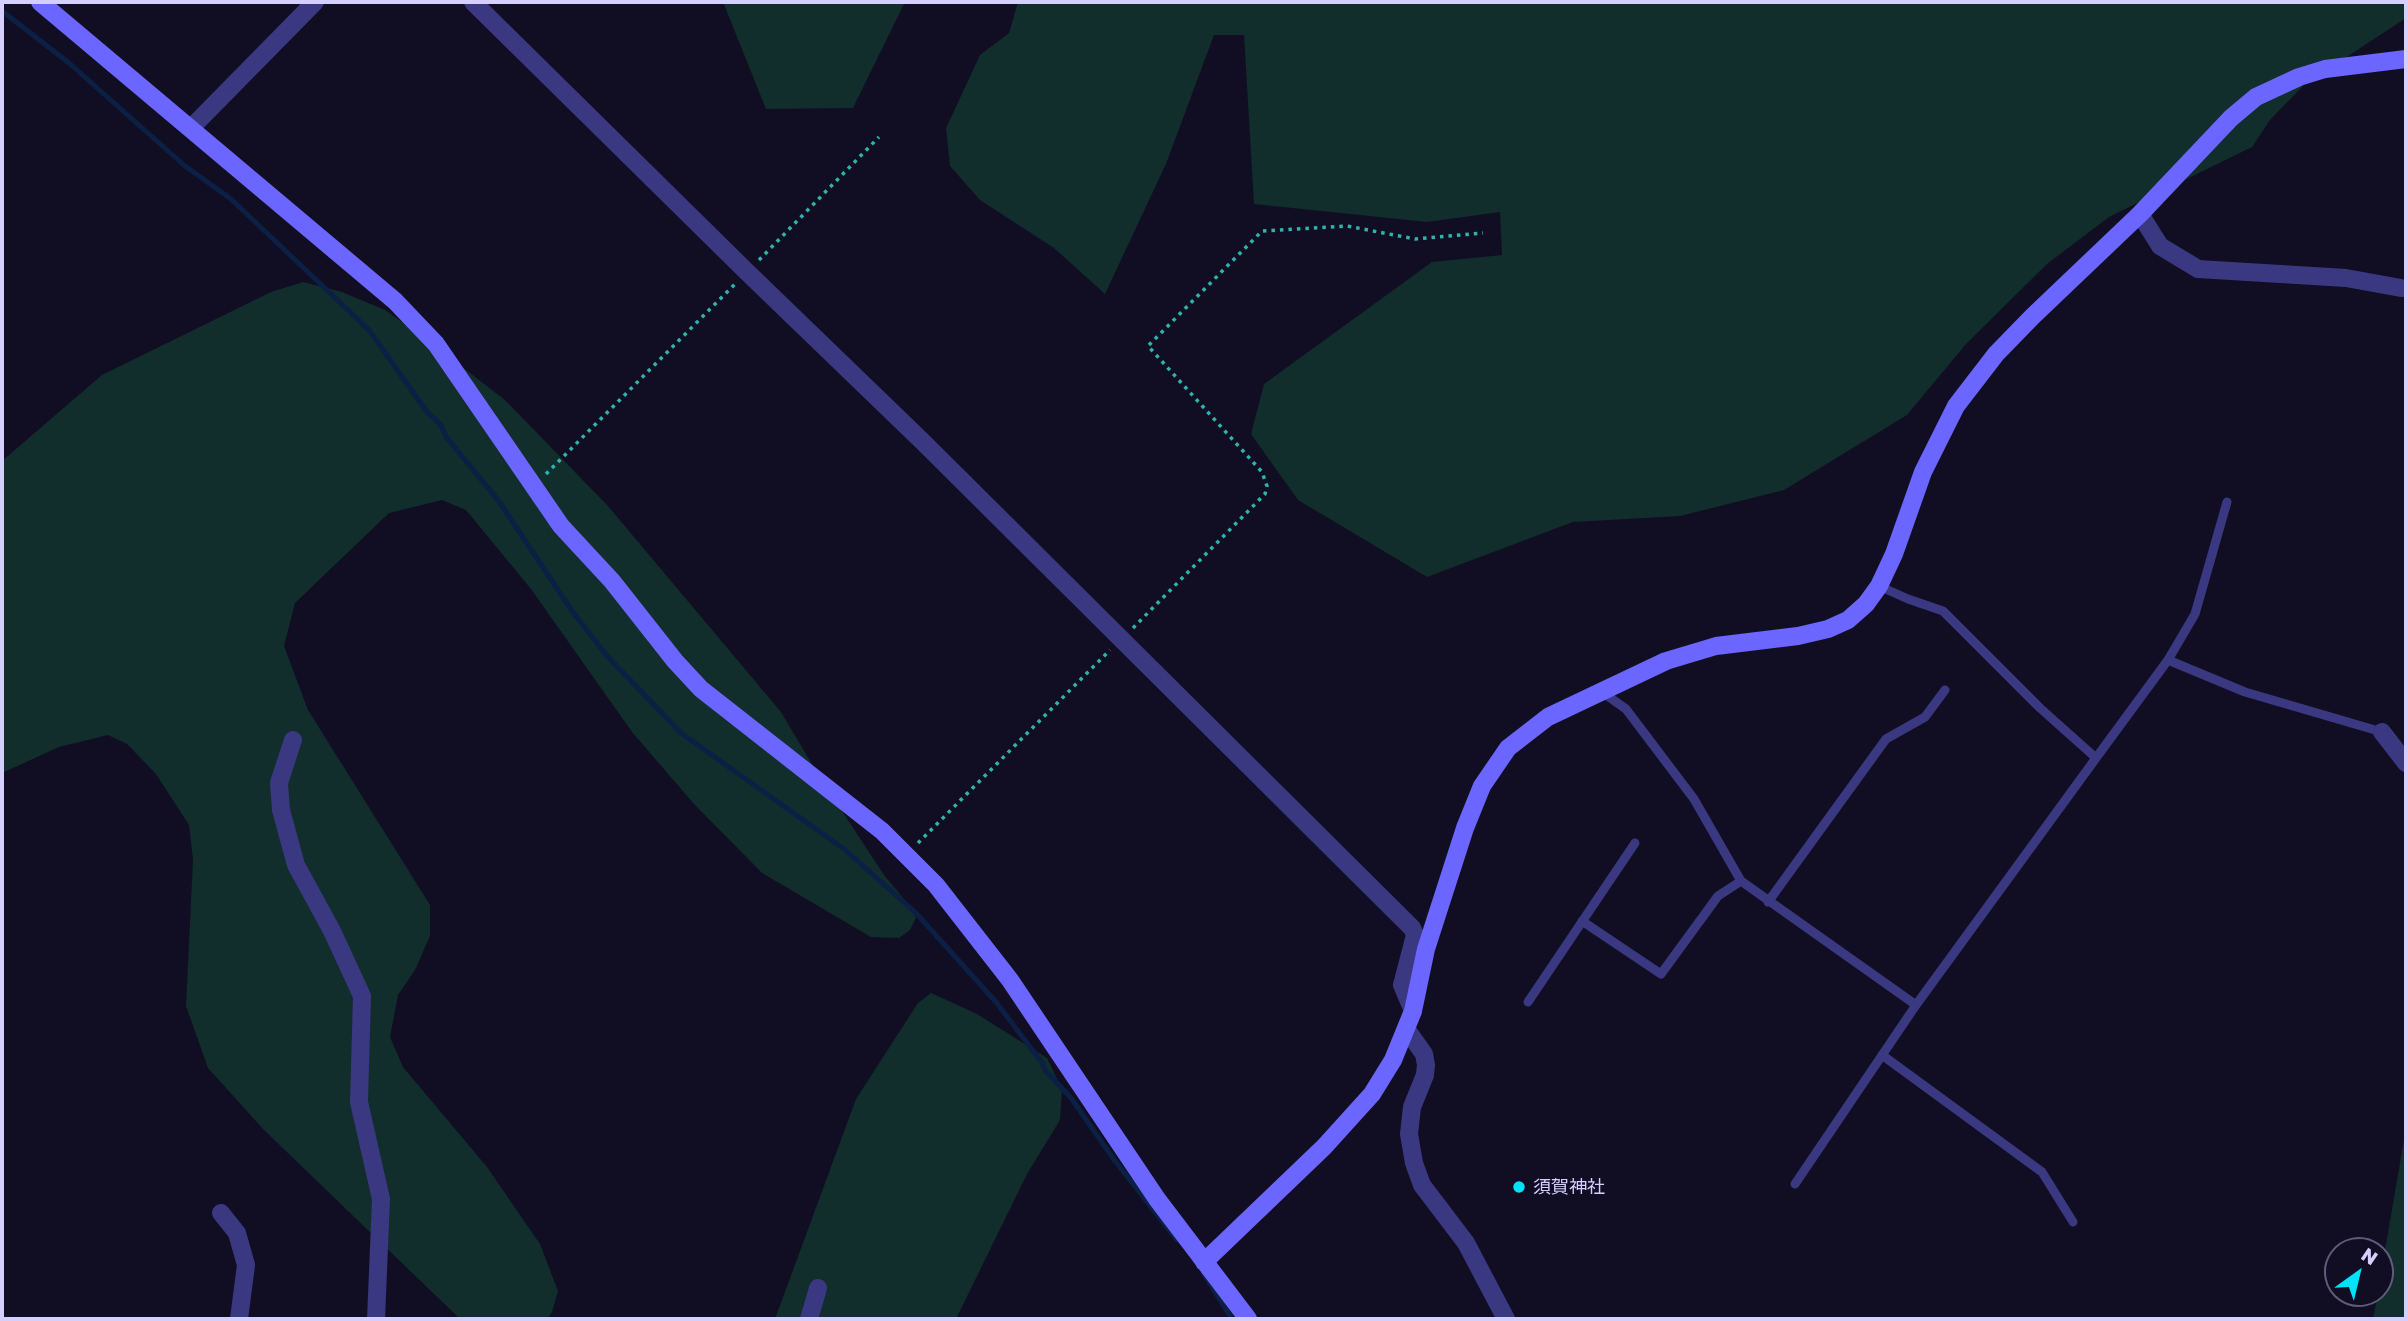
<!DOCTYPE html>
<meta charset="utf-8">
<style>
body{margin:0}
#map{position:relative;width:2408px;height:1321px;overflow:hidden;background:#110e23;font-family:"Golos Text",sans-serif}
canvas{display:block}
.frame{position:absolute;inset:0;border:4px solid #d5cfff;pointer-events:none}
.north{position:absolute;left:2324px;top:1237px;width:70px;height:70px;box-sizing:border-box;background:#110e23;border:2px solid #5f5b7b;border-radius:50%;rotate:34deg;font-size:19px;font-weight:700;line-height:28px;text-align:center;color:#d5cfff}
.north::after{content:'';display:block;margin:auto;width:24px;height:32px;background:#00e2fa;clip-path:polygon(50% 0,100% 100%,50% 72%,0 100%)}
</style>
<div id="map">
<canvas width="2408" height="1321"></canvas>
<div class="frame"></div>
<div class="north">N</div>
</div>
<script>
const ctx = document.querySelector('canvas').getContext('2d');
ctx.lineJoin = 'round';
function fill(path, color) {
  ctx.fillStyle = color;
  ctx.fill(path, 'evenodd');
}
function poly(rows) {
  const path = new Path2D();
  for (const r of rows) {
    path.moveTo(r[0], r[1]);
    for (let i = 2; i < r.length; i += 2) path.lineTo(r[i], r[i + 1]);
  }
  return path;
}
function stroke(path, color, width, dash) {
  ctx.strokeStyle = color;
  ctx.lineWidth = width;
  ctx.lineCap = dash ? 'butt' : 'round';
  ctx.setLineDash(dash || []);
  ctx.stroke(path);
}
function drawText(font, color, halo, rows, align = 'center') {
  ctx.font = font + ' "Golos Text","Noto Sans JP",sans-serif';
  ctx.lineWidth = 5;
  ctx.setLineDash([]);
  ctx.textBaseline = 'middle';
  ctx.strokeStyle = halo;
  ctx.fillStyle = color;
  for (const [text, x, y, turn = 0] of rows) {
    ctx.save();
    ctx.translate(x, y);
    ctx.rotate((+turn || 0) * Math.PI / 180);
    ctx.textAlign = isNaN(turn) ? turn : align;
    if (halo) ctx.strokeText(text, 0, 0);
    ctx.fillText(text, 0, 0);
    ctx.restore();
  }
}
fill(poly([
 [723,2,905,2,853,108,766,109],
 [1018,2,2406,2,2406,18,2304,85,2270,120,2252,147,2109,217,2047,264,1966,344,1907,415,1784,490,1680,516,1573,522,1427,577,1298,500,1251,434,1264,384,1432,262,1502,255,1500,212,1427,222,1254,204,1244,35,1214,35,1166,164,1105,294,1054,248,980,200,950,166,946,128,980,55,1009,33],
 [303,282,342,292,385,310,422,336,505,400,608,506,781,712,819,776,884,875,909,905,916,918,910,930,899,938,871,937,762,873,694,804,632,732,531,589,466,510,442,500,389,513,295,603,284,646,308,710,430,905,430,936,415,970,398,995,390,1037,403,1067,487,1167,540,1244,558,1291,552,1312,547,1319,460,1319,263,1129,208,1068,186,1006,193,860,189,825,156,774,127,744,108,735,59,747,2,773,2,461,102,375,271,292],
 [931,993,977,1014,1047,1058,1062,1089,1060,1120,1027,1174,956,1319,775,1319,856,1099,918,1003],
 [2406,1128,2406,1319,2373,1319,2378,1293,2380,1293,2380,1279]
]), '#112d2c');
stroke(poly([
 [2,11,69,63,185,166,231,199,369,330,427,412,440,424,447,438,498,500,572,611,607,656,681,733,844,849,915,912,996,1002,1043,1064,1045,1070,1071,1098,1115,1161,1177,1240],
 [1203,1273,1232,1319]
]), '#0b2044', 5);
stroke(poly([
 [759,260,879,137],
 [546,474,736,283],
 [1133,628,1265,494,1267,486,1262,472,1148,346,1262,231,1347,226,1415,239,1483,233],
 [918,843,1110,650]
]), '#2eb4ac', 3.5, [3.5, 5]);
stroke(poly([
 [1879,586,1908,599,1943,611,2040,708,2096,758,2168,660,2195,614,2227,502],
 [2168,660,2245,692,2382,732],
 [1602,692,1626,709,1694,799,1741,881,1916,1005],
 [1768,902,1886,739,1925,717,1945,690],
 [1582,921,1661,974,1718,896,1741,881],
 [1528,1002,1635,843],
 [1882,1055,2042,1172,2073,1222],
 [1795,1184,1916,1005,2096,758]
]), '#3b3882', 9);
stroke(poly([
 [473,2,747,272,922,441,1412,928,1415,935,1402,985,1413,1011],
 [191,128,315,2],
 [2140,214,2160,246,2198,269,2346,278,2401,288],
 [2382,732,2406,763],
 [293,740,279,783,281,810,296,865,332,931,362,996,359,1102,381,1199,376,1319],
 [1407,1030,1424,1054,1426,1065,1425,1075,1412,1107,1409,1134,1414,1163,1422,1185,1466,1243,1506,1319],
 [221,1213,237,1233,246,1265,239,1319],
 [809,1319,818,1288]
]), '#3b3882', 18);
stroke(poly([
 [40,2,395,301,436,344,561,526,612,581,675,661,701,689,882,831,936,885,1010,980,1157,1199,1248,1319],
 [1204,1262,1324,1147,1372,1094,1393,1060,1413,1011,1426,949,1465,828,1482,786,1508,748,1548,717,1666,661,1716,646,1798,636,1828,629,1848,620,1866,604,1879,586,1894,554,1923,472,1956,406,1996,354,2033,316,2140,214,2231,118,2256,97,2299,77,2325,69,2406,59]
]), '#6a66ff', 18);
for (const [x, y, r, color] of [
 [1519,1187,7,"#00e2fa"]
]) {
  const dot = new Path2D();
  dot.arc(x, y, r, 0, 2 * Math.PI);
  ctx.fillStyle = color;
  ctx.fill(dot);
  stroke(dot, '#110e23', 2.5);
}
drawText('18px', '#d5cfff', '#110e23', [
 ["須賀神社",1533,1187]
], 'left');
</script>
